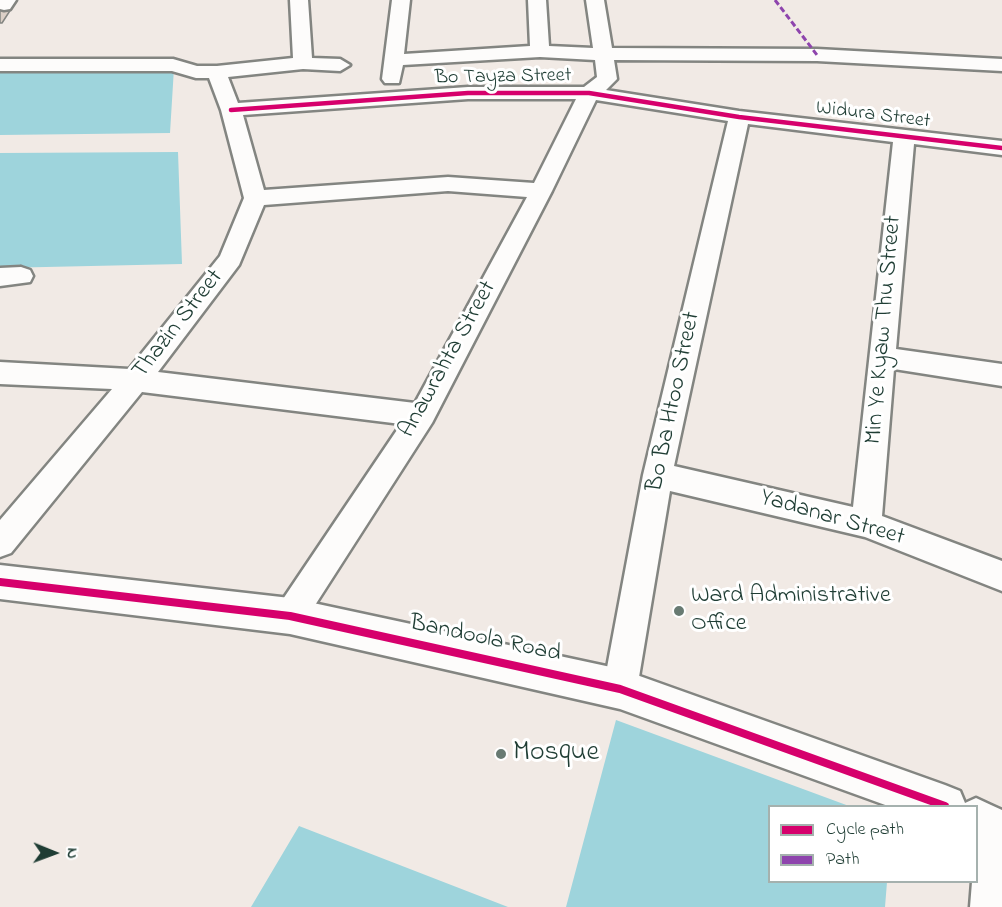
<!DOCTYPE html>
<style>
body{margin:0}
#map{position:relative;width:1002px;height:907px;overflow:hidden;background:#f1eae5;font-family:"Indie Flower",sans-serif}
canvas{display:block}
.legend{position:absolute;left:768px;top:805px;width:210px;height:78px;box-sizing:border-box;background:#fff;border:2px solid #a5b1ae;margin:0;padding:8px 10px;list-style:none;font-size:18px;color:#1f3d34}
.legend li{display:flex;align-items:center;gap:12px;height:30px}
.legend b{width:30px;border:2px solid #a5b1ae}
.north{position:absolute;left:24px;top:823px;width:60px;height:60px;-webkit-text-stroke:4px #fff;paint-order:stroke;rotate:91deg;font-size:16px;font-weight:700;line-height:24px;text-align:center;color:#1f3d34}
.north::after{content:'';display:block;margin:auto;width:21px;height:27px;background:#1f3d34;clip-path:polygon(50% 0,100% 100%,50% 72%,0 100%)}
</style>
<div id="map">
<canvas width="1002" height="907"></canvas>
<ul class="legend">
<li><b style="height:8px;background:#d6006c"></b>Cycle path</li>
<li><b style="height:8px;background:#8e44ad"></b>Path</li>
</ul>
<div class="north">N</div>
</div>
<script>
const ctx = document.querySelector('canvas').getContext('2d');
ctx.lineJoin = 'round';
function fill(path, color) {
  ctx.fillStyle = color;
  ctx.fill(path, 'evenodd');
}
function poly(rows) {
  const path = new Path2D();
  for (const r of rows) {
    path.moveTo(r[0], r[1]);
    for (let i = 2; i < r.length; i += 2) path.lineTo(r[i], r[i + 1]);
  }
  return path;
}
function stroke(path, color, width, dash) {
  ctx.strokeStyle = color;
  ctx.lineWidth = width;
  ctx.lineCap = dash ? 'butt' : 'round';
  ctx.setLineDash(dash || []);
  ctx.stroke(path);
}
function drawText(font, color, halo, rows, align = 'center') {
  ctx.font = font + ' "Indie Flower",sans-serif';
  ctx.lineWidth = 6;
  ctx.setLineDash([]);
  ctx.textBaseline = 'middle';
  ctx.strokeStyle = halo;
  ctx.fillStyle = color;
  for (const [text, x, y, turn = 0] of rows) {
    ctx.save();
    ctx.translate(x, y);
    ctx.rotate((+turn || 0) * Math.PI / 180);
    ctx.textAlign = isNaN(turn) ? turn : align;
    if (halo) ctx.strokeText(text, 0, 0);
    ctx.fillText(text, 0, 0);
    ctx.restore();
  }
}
fill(poly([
 [174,68,170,133,0,135,0,70],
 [178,152,182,264,0,268,0,153],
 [616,720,849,806,770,806,770,882,887,882,885,907,566,907],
 [299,826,508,907,251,907]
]), '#9ed4dc');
const building = poly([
 [0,6,13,6,2,23,0,23,0,6]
]);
fill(building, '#dcd0c7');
stroke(building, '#838581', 1.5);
const minor = poly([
 [0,0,16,0,10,9,4,10,0,9,0,0],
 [290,0,308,0,312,58,340,59,350,65,340,71,303,69,228,77,238,103,468,87,584,87,597,77,595,60,540,57,403,65,399,83,385,83,382,79,392,0,410,0,404,54,530,46,528,0,546,0,549,46,593,48,586,0,604,0,612,48,817,49,1002,59,1002,71,817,61,614,60,617,79,606,90,739,111,1002,141,1002,155,914,144,896,349,1002,364,1002,386,894,369,882,516,1002,561,1002,591,865,537,670,491,637,689,632,701,620,706,608,701,603,689,643,475,728,121,596,100,552,191,432,423,301,627,290,632,279,627,274,616,279,605,401,424,142,392,11,553,0,557,0,520,112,389,0,384,0,362,129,369,220,256,244,198,221,110,209,78,196,78,172,71,0,71,0,59,173,59,197,66,217,66,293,58,290,0],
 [468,99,576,99,534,183,448,177,264,190,243,115,468,99],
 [748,124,893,142,853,507,674,466,748,124],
 [448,191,527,197,415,403,158,372,239,265,264,205,448,191],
 [21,267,30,270,33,276,30,282,0,286,0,268,21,267],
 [994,810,1002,814,1002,907,970,907,972,882,976,882,976,826,981,816,994,810]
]);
const tertiary = poly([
 [0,565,290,598,620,669,945,785,960,791,965,803,976,798,991,805,1002,810,1002,856,976,844,976,806,888,806,620,709,290,634,0,599,0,565]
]);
stroke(minor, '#838581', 5);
stroke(tertiary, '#838581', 5);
fill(minor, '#fdfcfb');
fill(tertiary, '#fdfcfb');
stroke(poly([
 [775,0,817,55]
]), '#8e44ad', 3, [6, 3]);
stroke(poly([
 [231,110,468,93,589,93,739,117,1002,148]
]), '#d6006c', 4.5);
stroke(poly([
 [0,582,290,616,620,689,945,806]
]), '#d6006c', 8);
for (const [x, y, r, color] of [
 [679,611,6,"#687a72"],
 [501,754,6,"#687a72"]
]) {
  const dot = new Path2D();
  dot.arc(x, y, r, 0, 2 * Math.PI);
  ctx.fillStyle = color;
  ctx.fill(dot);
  stroke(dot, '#fff', 2);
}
drawText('20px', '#1f3d34', '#fff', [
 ["Bo Tayza Street",503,78,-1],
 ["Widura Street",873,116,7]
]);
drawText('24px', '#1f3d34', '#fff', [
 ["Thazin Street",179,325,-52],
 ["Min Ye Kyaw Thu Street",885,330,-85],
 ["Anawrahta Street",449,360,-61],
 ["Bo Ba Htoo Street",675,402,-78],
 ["Yadanar Street",832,519,16],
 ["Bandoola Road",485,640,12]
]);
drawText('24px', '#1f3d34', '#fff', [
 ["Ward Administrative",691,597],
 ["Office",691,625]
], 'left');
drawText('28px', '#1f3d34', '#fff', [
 ["Mosque",513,754]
], 'left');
</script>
